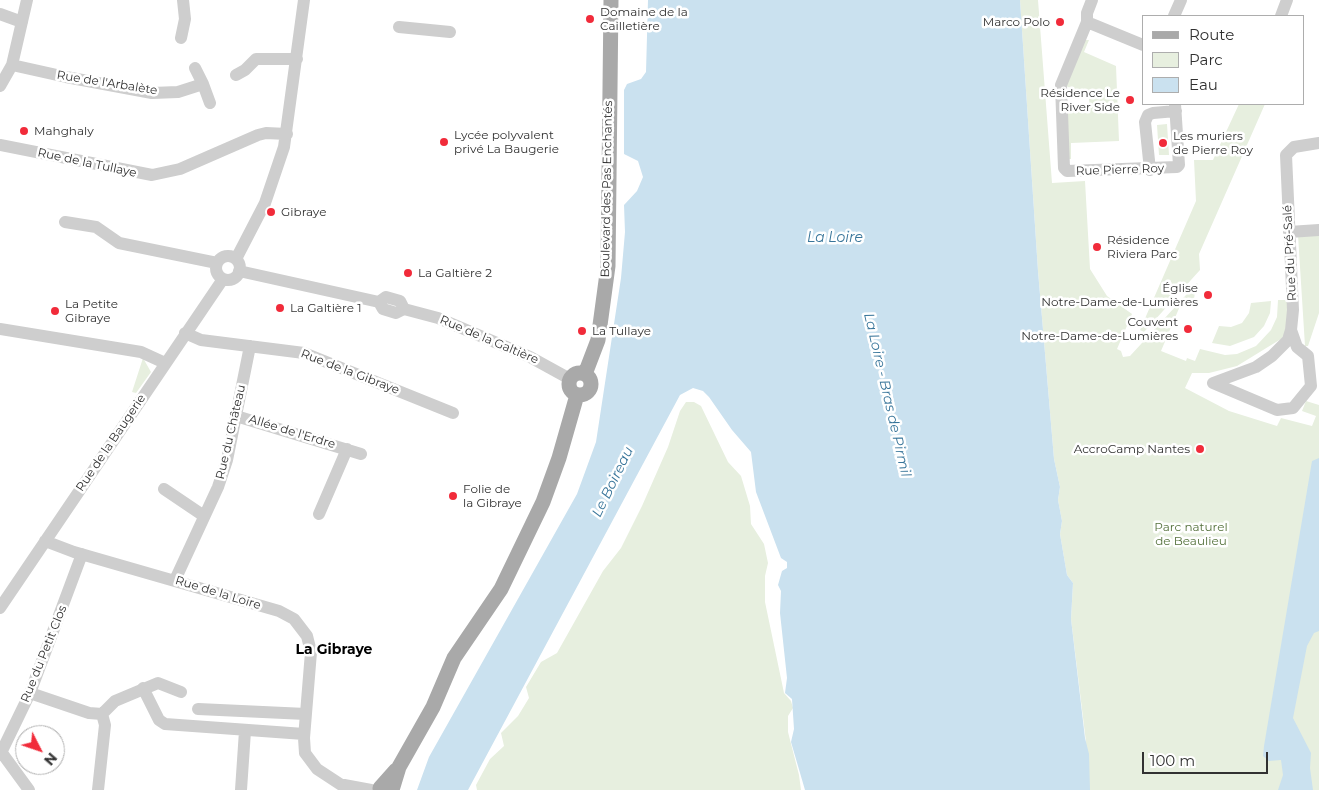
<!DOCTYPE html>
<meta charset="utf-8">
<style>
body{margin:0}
#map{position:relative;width:1319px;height:790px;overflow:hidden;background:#fff;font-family:Montserrat,sans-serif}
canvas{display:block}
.legend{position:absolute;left:1142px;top:15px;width:162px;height:90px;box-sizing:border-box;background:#fff;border:1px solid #adadad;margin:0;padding:6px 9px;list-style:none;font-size:15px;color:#313131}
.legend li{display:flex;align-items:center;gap:10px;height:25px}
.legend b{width:25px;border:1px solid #adadad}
.north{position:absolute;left:15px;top:725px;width:50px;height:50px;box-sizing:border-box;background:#fff;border:1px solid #adadad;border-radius:50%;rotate:131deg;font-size:14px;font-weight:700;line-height:20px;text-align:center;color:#313131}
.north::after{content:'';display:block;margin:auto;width:18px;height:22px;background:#f12b3a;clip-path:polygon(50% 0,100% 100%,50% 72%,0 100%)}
.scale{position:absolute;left:1142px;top:752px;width:126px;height:22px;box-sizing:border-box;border:2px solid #313131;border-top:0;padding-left:6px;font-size:15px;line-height:18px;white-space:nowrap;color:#313131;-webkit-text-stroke:4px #fff;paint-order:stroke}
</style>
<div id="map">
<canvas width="1319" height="790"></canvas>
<ul class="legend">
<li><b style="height:6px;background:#a9a9a9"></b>Route</li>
<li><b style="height:14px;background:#e7efdf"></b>Parc</li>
<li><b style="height:14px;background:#cae1ef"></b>Eau</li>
</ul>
<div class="north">N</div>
<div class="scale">100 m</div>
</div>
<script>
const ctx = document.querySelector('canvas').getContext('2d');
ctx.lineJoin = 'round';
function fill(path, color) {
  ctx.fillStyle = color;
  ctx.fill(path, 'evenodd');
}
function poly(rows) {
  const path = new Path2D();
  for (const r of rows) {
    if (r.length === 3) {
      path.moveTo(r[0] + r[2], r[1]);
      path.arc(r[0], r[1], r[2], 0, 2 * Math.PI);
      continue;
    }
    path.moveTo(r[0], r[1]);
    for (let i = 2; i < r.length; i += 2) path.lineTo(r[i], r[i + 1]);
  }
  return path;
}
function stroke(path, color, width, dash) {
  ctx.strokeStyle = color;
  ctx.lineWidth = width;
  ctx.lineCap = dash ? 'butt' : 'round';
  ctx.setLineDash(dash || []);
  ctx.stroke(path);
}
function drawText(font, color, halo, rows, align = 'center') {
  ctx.font = font + ' Montserrat,sans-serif';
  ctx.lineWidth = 5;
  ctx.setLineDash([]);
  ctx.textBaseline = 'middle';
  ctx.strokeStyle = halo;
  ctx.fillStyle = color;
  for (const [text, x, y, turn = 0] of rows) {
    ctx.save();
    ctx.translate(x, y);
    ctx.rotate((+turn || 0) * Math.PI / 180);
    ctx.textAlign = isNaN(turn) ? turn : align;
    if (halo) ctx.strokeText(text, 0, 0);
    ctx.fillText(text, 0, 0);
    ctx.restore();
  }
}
fill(poly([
 [1020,0,1038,0,1052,183,1085,181,1090,269,1107,296,1132,314,1117,349,1121,351,1123,357,1130,356,1197,283,1198,285,1195,291,1194,300,1180,306,1161,351,1186,361,1187,358,1195,361,1200,349,1225,355,1237,354,1256,346,1271,330,1277,317,1278,300,1288,300,1287,332,1281,339,1237,366,1209,373,1192,373,1185,388,1229,411,1277,426,1281,418,1312,426,1316,416,1302,411,1306,401,1319,405,1319,790,1083,790,1086,742,1071,619,1073,583,1067,575,1060,534,1062,521,1058,500,1060,487,1054,459,1038,271],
 [1085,40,1089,40,1084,52,1116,66,1119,141,1071,143,1071,159,1067,159,1064,111,1090,109,1088,90,1077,91,1066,86],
 [1239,104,1265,104,1199,254,1200,270,1144,332,1140,330,1196,201,1194,160,1213,160],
 [1167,124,1169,155,1159,155,1157,125],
 [1319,234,1319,313,1308,346,1305,346,1298,235],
 [1271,301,1270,313,1264,326,1254,337,1230,346,1212,343,1219,326,1231,327,1242,323,1249,313,1251,303],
 [143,358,151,372,136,393,132,392],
 [686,402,694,402,701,406,728,462,741,476,750,506,751,524,764,544,768,563,765,576,765,602,784,693,791,701,793,708,788,716,788,732,799,775,801,790,477,790,476,785,490,759,504,746,501,733,518,716,529,698,526,687,541,662,557,653,603,571,621,548,642,506,668,447,680,411]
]), '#e7efdf');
fill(poly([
 [648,0,1020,0,1038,271,1054,459,1060,487,1058,500,1062,521,1060,534,1067,575,1073,583,1071,619,1085,738,1089,754,1090,790,805,790,791,742,794,729,792,699,785,693,787,678,780,613,781,591,778,585,782,571,787,568,787,562,781,558,756,492,751,452,732,430,709,397,703,391,693,388,680,395,468,790,417,790,429,757,577,494,596,442,621,278,625,232,624,205,637,191,643,177,638,161,624,154,624,90,627,84,641,79,646,72],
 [1319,458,1319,631,1314,633,1307,646,1293,718,1311,753,1310,768,1313,790,1278,790,1283,775,1281,760,1269,761,1263,756,1264,746,1312,461]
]), '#cae1ef');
stroke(poly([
 [1092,0,1087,13,1087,22,1061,85,1064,168,1067,171,1177,167,1179,165,1175,104],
 [0,14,22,22],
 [1174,16,1181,0],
 [1281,16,1287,0],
 [1087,22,1143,45],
 [399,27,450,32],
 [181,38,185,19,183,0],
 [12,65,66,77,152,93,178,92,203,84,210,103],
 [195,68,203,84],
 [236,75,245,70,256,59,297,59],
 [0,86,12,65,27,0],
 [0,145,152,175,180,169,258,135,266,133,287,134],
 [1150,170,1145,122,1148,115,1153,113,1176,111],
 [65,222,96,227,119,243,217,263],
 [1289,232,1319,230],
 [228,268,12],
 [236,259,265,203,284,147,304,0],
 [239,271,379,302,386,297,400,301,404,309],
 [379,302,383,309,396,313,404,309,438,318,530,357,570,379],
 [0,329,141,352,165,363],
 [1291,330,1297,347,1308,356,1311,386,1293,408,1277,410,1213,383,1256,367,1272,356,1288,340,1291,330,1293,310,1286,155,1294,147,1319,143],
 [185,333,201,340,304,353,453,413],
 [236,416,361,454],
 [164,489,204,516],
 [319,514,347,449],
 [45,541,74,552,279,611,294,619,307,636,311,652,304,738,305,753,317,769,349,790],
 [175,580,218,487,227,460,250,346],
 [0,608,223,279],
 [143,688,159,720,165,724,304,734],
 [30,693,89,713,102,714],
 [198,709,306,714],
 [102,714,115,701,158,683,181,692],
 [2,753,29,790],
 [0,755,30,693,82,554],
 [344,785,371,790],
 [98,790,105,725,102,714],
 [241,790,245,731]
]), '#cecece', 12);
stroke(poly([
 [580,384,11],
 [585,374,598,340,608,266,611,0],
 [380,788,396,770],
 [392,790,399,767,433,707,454,658,501,589,543,502,559,458,577,395]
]), '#a9a9a9', 15);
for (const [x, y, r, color] of [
 [590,19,5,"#f12b3a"],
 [1060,22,5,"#f12b3a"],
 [1130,100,5,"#f12b3a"],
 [24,131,5,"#f12b3a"],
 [444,142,5,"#f12b3a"],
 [1163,143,5,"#f12b3a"],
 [271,212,5,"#f12b3a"],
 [1097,247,5,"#f12b3a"],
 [408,273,5,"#f12b3a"],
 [1208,295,5,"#f12b3a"],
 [280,308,5,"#f12b3a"],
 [55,311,5,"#f12b3a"],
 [1188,329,5,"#f12b3a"],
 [582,331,5,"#f12b3a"],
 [1200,449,5,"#f12b3a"],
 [453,496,5,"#f12b3a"]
]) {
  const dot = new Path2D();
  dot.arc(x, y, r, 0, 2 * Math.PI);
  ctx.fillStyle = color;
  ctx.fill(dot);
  stroke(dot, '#fff', 2);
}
drawText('12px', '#313131', '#fff', [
 ["Domaine de la",600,12],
 ["Cailletière",600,26],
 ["Marco Polo",1050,22,"right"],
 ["Résidence Le",1120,93,"right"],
 ["River Side",1120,107,"right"],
 ["Mahghaly",34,131],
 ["Lycée polyvalent",454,135],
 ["privé La Baugerie",454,149],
 ["Les muriers",1173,136],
 ["de Pierre Roy",1173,150],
 ["Gibraye",281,212],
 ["Résidence",1107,240],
 ["Riviera Parc",1107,254],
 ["La Galtière 2",418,273],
 ["Église",1198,288,"right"],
 ["Notre-Dame-de-Lumières",1198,302,"right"],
 ["La Petite",65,304],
 ["Gibraye",65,318],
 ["La Galtière 1",290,308],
 ["Couvent",1178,322,"right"],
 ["Notre-Dame-de-Lumières",1178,336,"right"],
 ["La Tullaye",592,331],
 ["AccroCamp Nantes",1190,449,"right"],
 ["Folie de",463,489],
 ["la Gibraye",463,503]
], 'left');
drawText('12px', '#313131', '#fff', [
 ["Rue de l'Arbalète",107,83,9],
 ["Rue de la Tullaye",87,163,12],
 ["Rue Pierre Roy",1120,170,-2],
 ["Boulevard des Pas Enchantés",607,189,-89],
 ["Rue du Pré-Salé",1290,253,-93],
 ["Rue de la Galtière",489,340,23],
 ["Rue de la Gibraye",350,372,21],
 ["Rue du Château",231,432,-77],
 ["Allée de l'Erdre",292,432,17],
 ["Rue de la Baugerie",111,443,-56],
 ["Rue de la Loire",218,593,17],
 ["Rue du Petit Clos",44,654,-68]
]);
drawText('12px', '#54713b', '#fff', [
 ["Parc naturel",1191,527],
 ["de Beaulieu",1191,541]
]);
drawText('italic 14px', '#38759a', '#fff', [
 ["La Loire",835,238],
 ["La Loire - Bras de Pirmil",887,395,77],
 ["Le Boireau",613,482,-64]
]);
drawText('bold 14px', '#000', '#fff', [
 ["La Gibraye",334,650]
]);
</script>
